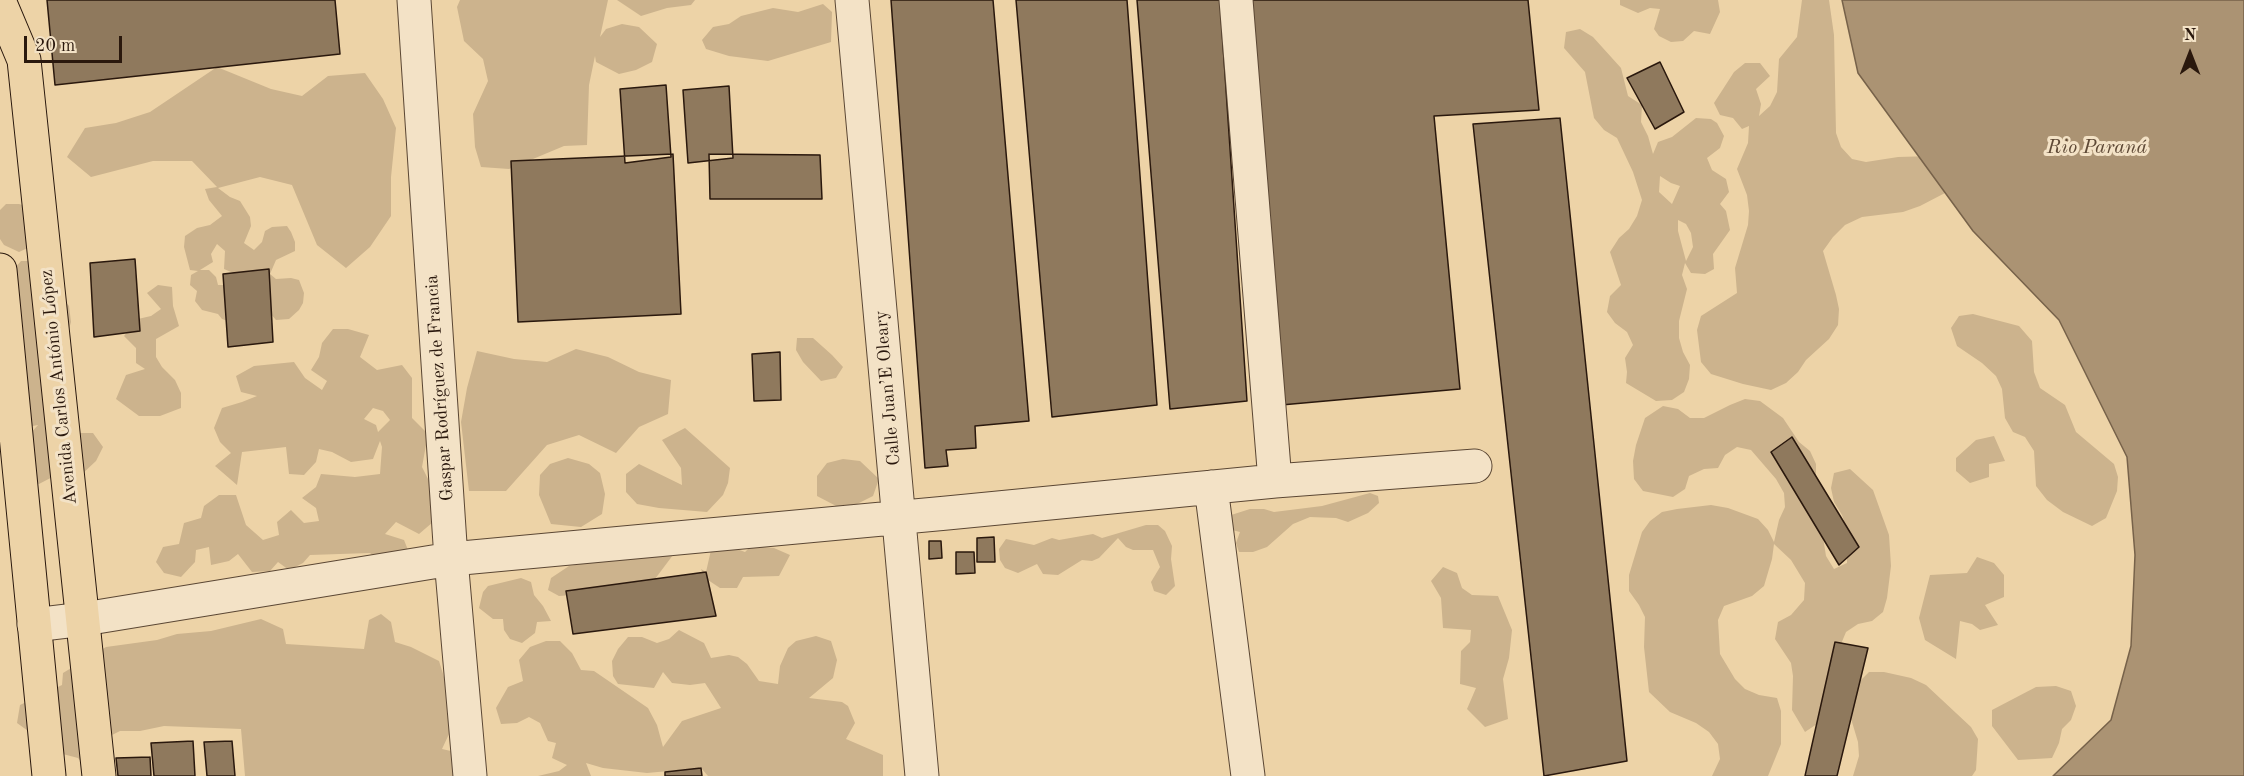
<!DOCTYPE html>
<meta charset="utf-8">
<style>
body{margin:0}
#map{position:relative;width:2244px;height:776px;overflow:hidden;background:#edd3a7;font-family:"Old Standard TT",serif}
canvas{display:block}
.north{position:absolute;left:2160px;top:24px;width:60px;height:60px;-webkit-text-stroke:4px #f3e2c6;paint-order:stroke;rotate:0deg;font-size:16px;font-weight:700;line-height:24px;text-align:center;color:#2a180d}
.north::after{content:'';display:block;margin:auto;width:21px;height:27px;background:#2a180d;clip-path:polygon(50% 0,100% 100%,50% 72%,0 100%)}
.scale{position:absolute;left:24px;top:36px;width:98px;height:27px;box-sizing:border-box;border:3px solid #2a180d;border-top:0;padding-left:8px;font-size:18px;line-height:21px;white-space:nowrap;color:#2a180d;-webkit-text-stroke:4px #f3e2c6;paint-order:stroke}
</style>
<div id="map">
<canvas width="2244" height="776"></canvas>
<div class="north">N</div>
<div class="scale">20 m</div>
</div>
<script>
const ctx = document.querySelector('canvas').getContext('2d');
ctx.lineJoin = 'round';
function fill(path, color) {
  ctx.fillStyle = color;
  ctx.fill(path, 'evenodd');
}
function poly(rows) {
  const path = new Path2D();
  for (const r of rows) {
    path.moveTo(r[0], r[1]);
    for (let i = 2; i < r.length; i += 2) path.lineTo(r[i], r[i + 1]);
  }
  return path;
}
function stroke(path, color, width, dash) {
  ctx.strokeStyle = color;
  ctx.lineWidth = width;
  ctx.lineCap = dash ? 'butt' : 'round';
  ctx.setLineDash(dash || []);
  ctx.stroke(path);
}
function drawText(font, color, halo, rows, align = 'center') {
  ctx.font = font + ' "Old Standard TT",serif';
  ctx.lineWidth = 6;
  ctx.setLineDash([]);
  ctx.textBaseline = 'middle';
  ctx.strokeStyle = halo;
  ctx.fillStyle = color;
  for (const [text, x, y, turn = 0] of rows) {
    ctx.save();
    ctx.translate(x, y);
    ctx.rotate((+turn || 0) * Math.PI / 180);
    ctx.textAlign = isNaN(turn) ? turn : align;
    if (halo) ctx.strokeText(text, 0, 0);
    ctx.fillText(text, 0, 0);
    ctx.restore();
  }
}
fill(poly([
 [460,0,608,0,600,37,606,29,622,24,639,27,657,44,652,62,636,70,619,74,596,62,595,56,589,85,587,145,564,146,509,169,481,167,475,147,473,114,488,81,483,59,464,41,457,7],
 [617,0,695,0,691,5,667,8,641,16],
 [1620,0,1718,0,1720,12,1710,34,1694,31,1683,41,1671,42,1659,36,1654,29,1660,9,1650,8,1638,13,1620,5],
 [1802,0,1829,0,1834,35,1836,133,1841,147,1852,159,1866,162,1898,157,1933,156,1949,179,1945,193,1920,206,1903,212,1862,217,1845,225,1833,237,1823,251,1836,295,1839,309,1838,325,1829,339,1806,360,1798,372,1786,383,1771,390,1743,384,1711,374,1701,362,1697,330,1701,316,1737,293,1735,268,1748,225,1749,211,1747,195,1737,169,1748,143,1749,126,1742,129,1733,118,1720,115,1714,103,1734,72,1745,63,1760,63,1770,76,1756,89,1761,104,1759,116,1770,106,1777,92,1779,59,1797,37],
 [823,4,832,12,831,42,768,61,729,56,706,49,702,40,713,27,729,24,741,16,773,8,798,12],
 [1580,29,1593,37,1621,68,1628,96,1642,105,1641,122,1648,136,1653,154,1658,142,1672,137,1696,118,1711,119,1717,123,1724,136,1720,148,1707,158,1712,170,1726,179,1729,192,1720,204,1726,211,1730,230,1713,254,1714,269,1705,274,1691,273,1685,263,1682,275,1687,289,1679,321,1679,338,1683,352,1690,365,1689,379,1684,392,1672,400,1656,401,1626,383,1627,372,1625,358,1633,345,1627,332,1615,323,1607,312,1610,296,1621,285,1610,252,1619,238,1629,229,1637,216,1642,200,1633,172,1617,138,1604,130,1594,118,1585,72,1564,48,1566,32],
 [1660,176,1671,183,1680,186,1672,204,1659,192],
 [1678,220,1686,224,1691,233,1693,247,1686,261,1678,231],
 [217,67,271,89,302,96,328,76,365,73,383,99,396,128,391,177,391,216,370,247,346,268,317,245,292,185,260,177,218,188,230,197,240,201,250,217,251,226,244,243,254,250,262,242,265,231,272,227,287,226,291,232,295,242,295,251,276,260,270,274,276,279,291,278,299,280,304,293,303,303,299,310,289,319,276,320,238,275,224,269,225,251,217,244,211,254,213,262,200,270,209,270,216,277,218,285,228,285,228,321,222,319,218,314,202,310,195,301,197,291,190,285,191,275,198,271,190,270,184,247,185,236,197,228,210,225,222,216,209,200,205,189,217,187,192,161,153,161,91,177,67,157,85,128,116,123,150,112],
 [6,204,19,204,32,208,34,245,19,252,4,245,0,239,0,210],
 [21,261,34,261,69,306,71,322,67,336,78,433,93,433,103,447,96,461,82,474,60,473,39,484,22,480,30,434,38,425,27,427,15,268],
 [158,285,172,287,173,306,179,326,156,339,156,357,162,367,175,380,181,393,181,408,160,416,139,416,116,399,126,375,145,369,136,363,136,348,124,336,138,319,151,316,161,309,147,293],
 [1973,314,2019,326,2032,341,2034,372,2040,388,2065,405,2076,432,2114,464,2118,477,2117,491,2106,518,2092,526,2063,512,2047,500,2036,486,2034,451,2025,437,2013,432,2005,418,2002,389,1996,376,1982,363,1957,346,1951,328,1959,316],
 [333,329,348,329,369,335,360,357,377,370,402,365,412,378,412,418,428,434,422,467,430,483,433,522,419,534,396,522,385,534,404,540,410,555,389,569,370,553,310,555,303,563,289,570,278,562,270,571,252,572,238,554,229,561,211,565,209,547,196,550,195,562,181,577,164,573,156,562,163,547,179,544,184,523,201,518,204,506,219,495,236,495,246,525,263,540,279,535,277,522,291,510,304,523,319,521,316,508,302,498,316,487,321,474,355,477,380,474,382,447,380,441,373,459,351,462,332,452,319,449,316,462,304,475,289,474,286,447,242,452,237,485,215,466,231,453,220,442,214,428,222,408,242,402,257,396,241,392,236,376,254,366,294,362,305,378,322,390,327,381,311,370,319,357,322,343],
 [373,408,383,411,390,420,378,432,376,425,364,419],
 [797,338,813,338,832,355,843,367,836,378,821,381,803,362,796,350],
 [576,349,608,357,639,372,671,380,668,414,639,427,616,453,579,435,547,445,506,491,469,491,461,422,467,388,477,351,514,359,547,362],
 [1745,399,1760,401,1783,418,1799,442,1810,451,1816,464,1816,493,1826,556,1834,569,1847,563,1847,530,1842,515,1834,502,1831,488,1834,473,1850,469,1873,490,1889,535,1891,566,1887,598,1883,612,1872,621,1858,624,1846,632,1841,644,1858,683,1869,672,1884,672,1911,678,1926,685,1971,727,1978,739,1976,770,1972,776,1853,776,1859,756,1858,742,1849,712,1848,703,1805,732,1792,710,1793,676,1791,663,1775,639,1778,622,1791,615,1804,600,1805,583,1791,560,1774,544,1772,559,1764,586,1752,596,1724,606,1718,620,1720,654,1735,679,1745,689,1759,695,1777,698,1781,711,1781,744,1768,776,1712,776,1720,759,1718,744,1709,732,1696,723,1670,712,1649,692,1644,647,1645,617,1639,605,1629,591,1629,575,1642,532,1650,521,1662,512,1677,509,1711,505,1728,508,1758,519,1768,530,1774,542,1779,520,1785,507,1784,493,1776,479,1751,450,1737,447,1725,455,1718,468,1704,469,1689,476,1685,489,1673,497,1643,491,1634,479,1633,461,1636,445,1645,418,1663,406,1678,409,1690,418,1704,418,1730,405],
 [685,428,730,468,728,483,723,495,707,512,659,508,637,504,626,492,626,474,639,464,682,485,681,468,662,440],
 [1994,436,2005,461,1989,464,1989,477,1970,483,1956,471,1956,458,1976,440],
 [568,458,589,464,600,473,605,494,602,514,581,527,551,524,539,495,540,475,550,464],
 [843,459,860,461,879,479,873,496,857,504,840,508,817,496,817,476,827,463],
 [1370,493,1378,496,1379,503,1368,513,1348,522,1336,518,1310,517,1293,524,1267,547,1253,552,1239,552,1236,543,1240,532,1232,530,1228,516,1250,509,1264,509,1274,512,1322,506],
 [1146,525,1158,525,1165,531,1172,546,1171,559,1175,586,1166,595,1154,591,1151,582,1160,567,1153,550,1133,550,1126,547,1118,538,1099,558,1092,561,1082,560,1058,575,1043,574,1037,564,1018,573,1005,568,1000,560,999,549,1006,539,1034,545,1052,538,1059,540,1093,534,1102,538],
 [726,545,745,552,751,546,774,548,790,555,779,576,743,577,737,588,720,588,705,578,701,569,706,572,711,550],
 [676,551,655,579,616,584,615,588,589,588,572,595,559,596,548,590,551,578,569,566,651,552],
 [1977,557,1994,563,2004,575,2004,597,1985,605,1998,625,1980,630,1972,624,1960,621,1956,659,1925,640,1919,618,1930,575,1967,573],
 [1443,567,1457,573,1462,588,1472,595,1498,596,1512,630,1509,658,1503,679,1508,719,1485,727,1467,709,1476,688,1460,684,1461,651,1470,642,1471,630,1443,628,1441,598,1431,581],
 [521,578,531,582,534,595,543,606,551,621,537,622,535,633,522,643,510,639,504,630,503,619,493,619,479,608,483,592,488,586],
 [381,614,391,622,395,642,411,647,439,661,453,706,449,734,442,749,455,752,463,776,245,776,241,729,164,726,140,731,120,731,112,735,91,774,78,758,59,753,17,723,20,705,62,685,63,673,106,647,157,640,177,634,211,631,261,619,283,629,286,644,364,649,369,620],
 [679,630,704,643,711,658,729,655,738,657,747,664,759,681,778,684,780,666,788,648,796,641,816,636,831,641,837,660,833,678,809,698,842,702,848,706,855,723,846,739,883,755,883,776,708,776,701,768,647,773,603,768,586,763,591,776,538,776,559,771,567,765,552,758,556,743,548,741,540,723,529,717,517,723,501,724,496,708,508,687,523,681,519,660,530,647,546,641,560,641,572,653,581,670,594,671,648,708,657,725,663,747,682,721,721,708,705,683,690,685,672,683,663,672,654,688,618,684,613,676,612,661,618,649,628,637,642,637,657,643,669,639],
 [2056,686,2071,691,2076,706,2071,720,2062,729,2059,743,2052,758,2018,760,1992,726,1992,710,2036,687]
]), '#ccb38d');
const water = poly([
 [1842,0,2244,0,2244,776,2053,776,2111,720,2131,646,2135,555,2127,457,2059,320,1973,231,1858,73,1842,0]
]);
fill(water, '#ab9373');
stroke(water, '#77624a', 1.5);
const building = poly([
 [47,0,335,0,340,54,55,85,47,0],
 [891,0,993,0,1029,421,975,426,976,448,946,450,948,466,925,468,891,0],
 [1016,0,1127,0,1157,405,1052,417,1016,0],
 [1137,0,1220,0,1247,401,1170,409,1137,0],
 [1249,0,1528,0,1539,110,1434,116,1460,389,1281,405,1249,0],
 [1660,62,1684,112,1655,129,1627,78,1660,62],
 [666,85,671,157,625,163,620,89,666,85],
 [729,86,733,158,688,163,683,90,729,86],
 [1560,118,1627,761,1544,776,1473,124,1560,118],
 [673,154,681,314,518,322,511,161,673,154],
 [709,154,820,155,822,199,710,199,709,154],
 [135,259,140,331,94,337,90,263,135,259],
 [269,269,273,342,228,347,223,274,269,269],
 [780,352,781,400,754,401,752,354,780,352],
 [1792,437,1859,547,1839,565,1771,452,1792,437],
 [994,537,995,562,977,562,977,538,994,537],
 [929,541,941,541,942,558,929,559,929,541],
 [956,552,974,552,975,573,956,574,956,552],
 [706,572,716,616,573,634,566,591,706,572],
 [1835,642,1868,648,1837,776,1805,776,1835,642],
 [193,741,195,776,154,776,151,743,193,741],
 [232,741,235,776,207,776,204,742,232,741],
 [150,757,151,776,118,776,116,758,150,757],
 [701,768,702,776,665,776,665,772,701,768]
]);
fill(building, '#8f795d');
stroke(building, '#2a180d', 1.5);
const minor = poly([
 [414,0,451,559,470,776],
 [852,0,922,776],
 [1236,0,1275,481],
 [1211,487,1248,776],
 [34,625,84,619,451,559,947,513,1275,481,1475,466]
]);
const major = poly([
 [0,3,24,60,99,776],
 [0,270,49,776]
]);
stroke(minor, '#5b4734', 35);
stroke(major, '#2a180d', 35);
stroke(minor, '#f3e2c6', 33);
stroke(major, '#edd3a7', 33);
drawText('18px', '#2a180d', '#f3e2c6', [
 ["Avenida Carlos António López",59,387,-96],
 ["Gaspar Rodríguez de Francia",440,388,-94],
 ["Calle Juan’E Oleary",888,388,-95]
]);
drawText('italic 20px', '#5e4936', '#f3e2c6', [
 ["Rio Paraná",2097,148]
]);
</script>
